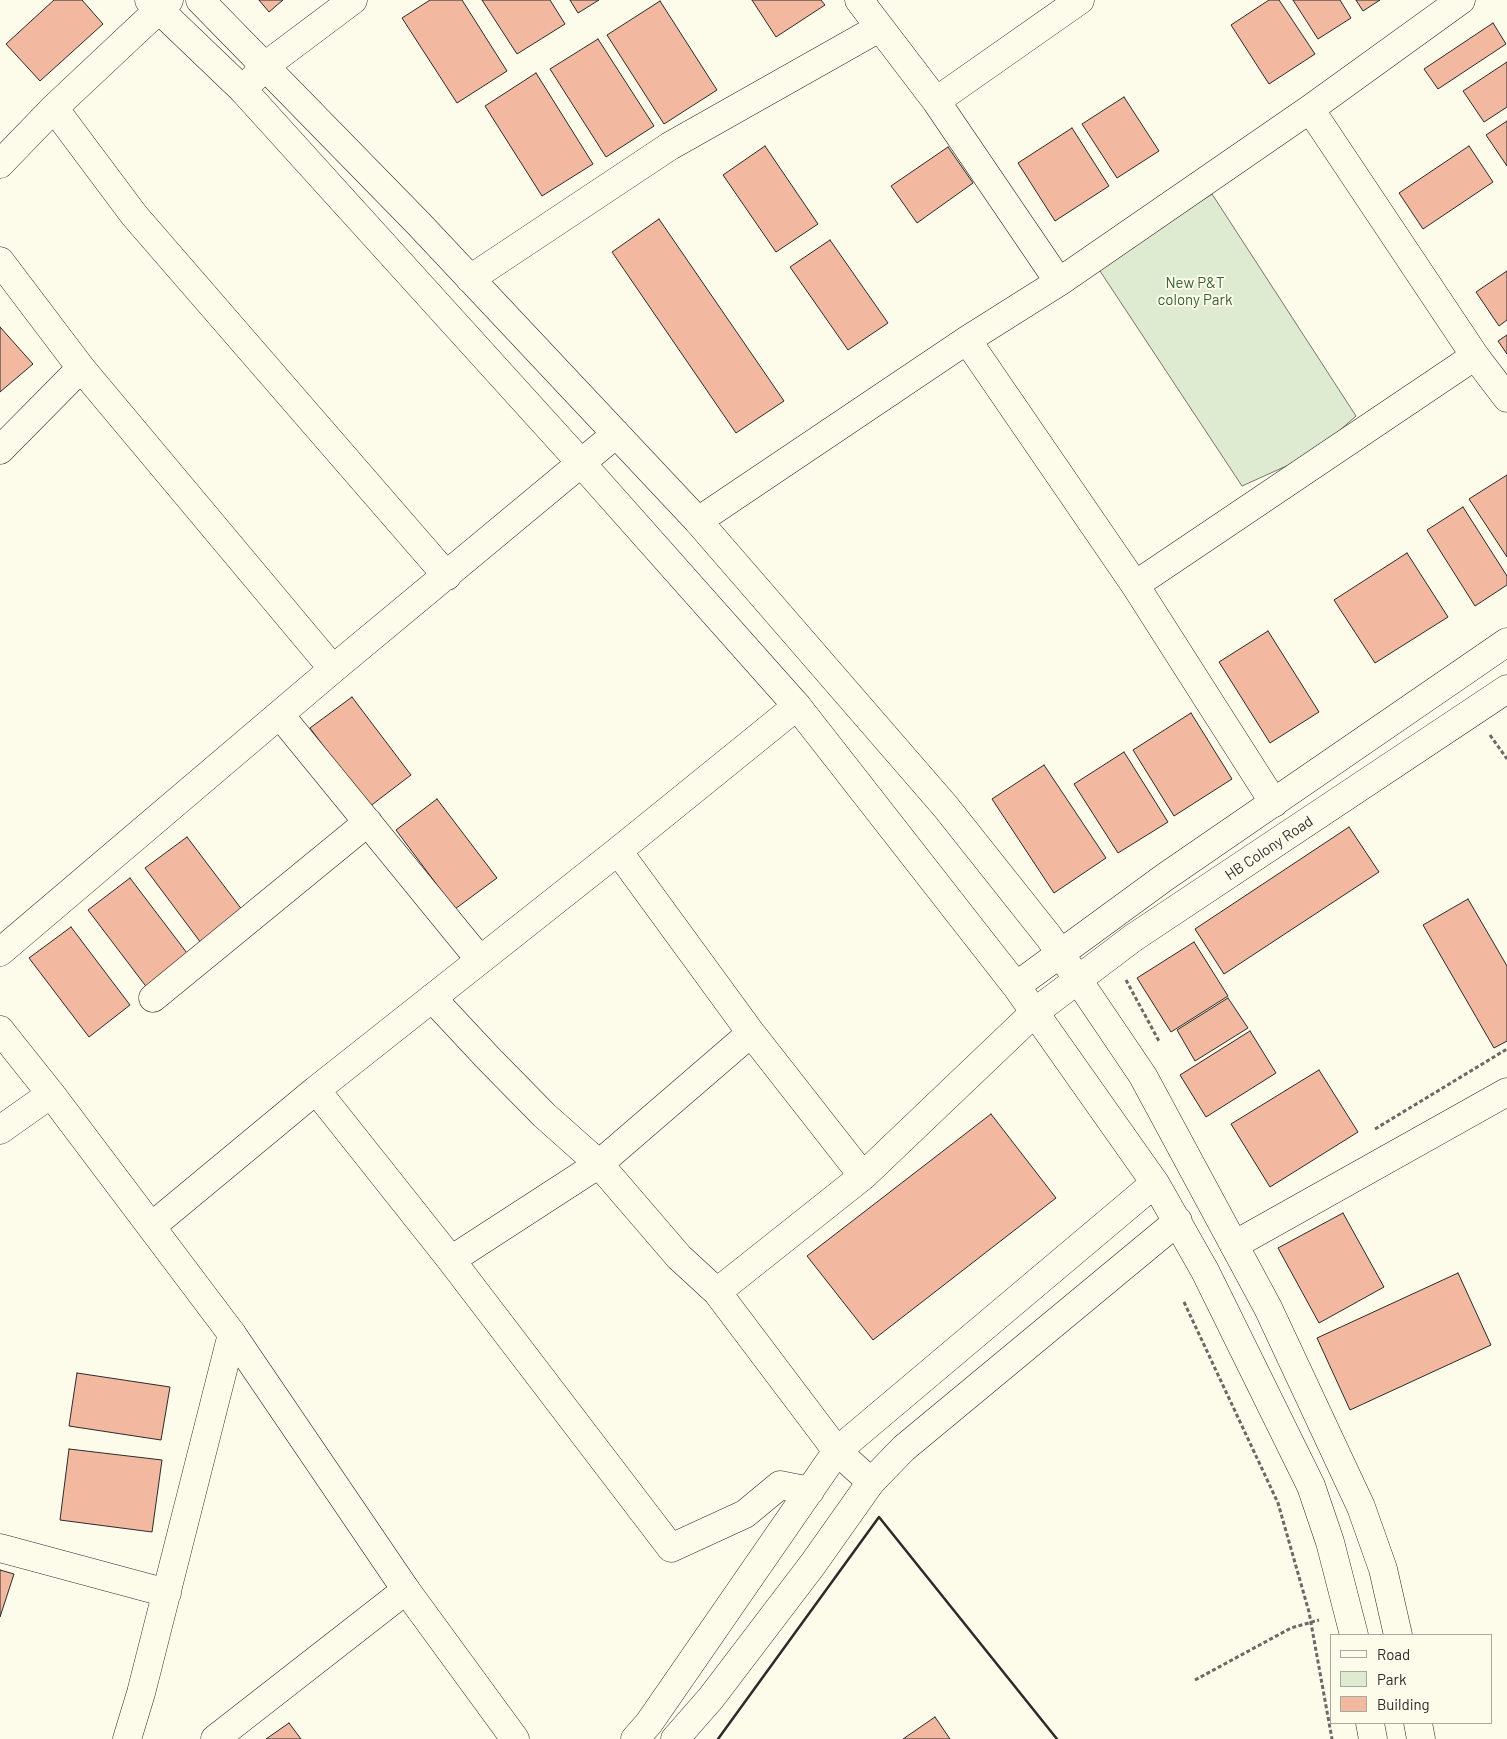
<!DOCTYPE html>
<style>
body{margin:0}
#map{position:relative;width:1507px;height:1739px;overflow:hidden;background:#fdfbea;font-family:Barlow,sans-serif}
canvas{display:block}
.legend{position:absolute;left:1330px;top:1634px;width:162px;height:90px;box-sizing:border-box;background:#fdfbea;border:1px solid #a9a89e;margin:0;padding:6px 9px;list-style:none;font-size:15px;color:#2b2b2b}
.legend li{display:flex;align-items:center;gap:10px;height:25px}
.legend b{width:25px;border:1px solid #a9a89e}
</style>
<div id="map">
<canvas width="1507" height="1739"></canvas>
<ul class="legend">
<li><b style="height:6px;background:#fdfbea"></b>Road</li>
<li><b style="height:14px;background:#deebd1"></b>Park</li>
<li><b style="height:14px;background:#f2b8a0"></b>Building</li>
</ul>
</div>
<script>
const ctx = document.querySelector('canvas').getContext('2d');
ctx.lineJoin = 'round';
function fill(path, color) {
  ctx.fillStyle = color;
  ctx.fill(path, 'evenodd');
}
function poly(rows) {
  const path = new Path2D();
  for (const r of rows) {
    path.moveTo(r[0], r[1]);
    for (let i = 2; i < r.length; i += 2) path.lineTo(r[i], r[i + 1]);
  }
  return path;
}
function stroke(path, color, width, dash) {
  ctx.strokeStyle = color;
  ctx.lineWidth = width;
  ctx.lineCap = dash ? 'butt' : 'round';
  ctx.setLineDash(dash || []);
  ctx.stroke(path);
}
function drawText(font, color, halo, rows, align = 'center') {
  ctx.font = font + ' Barlow,sans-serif';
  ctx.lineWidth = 4;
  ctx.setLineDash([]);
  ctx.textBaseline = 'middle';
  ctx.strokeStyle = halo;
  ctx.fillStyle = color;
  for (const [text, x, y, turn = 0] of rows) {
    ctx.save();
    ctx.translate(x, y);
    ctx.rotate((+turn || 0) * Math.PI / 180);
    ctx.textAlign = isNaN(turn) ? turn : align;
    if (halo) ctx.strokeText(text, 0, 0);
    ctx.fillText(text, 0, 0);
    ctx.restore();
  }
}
const green = poly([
 [1212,194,1356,416,1313,454,1242,486,1098,268,1212,194]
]);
fill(green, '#deebd1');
stroke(green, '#74746e', 1);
const building = poly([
 [54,0,82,0,103,24,40,81,6,44,54,0],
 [259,0,283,0,269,12,259,0],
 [430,0,462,0,507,71,457,103,402,18,430,0],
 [482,0,550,0,565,24,517,54,482,0],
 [570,0,599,0,578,13,570,0],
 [752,0,821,0,825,5,776,37,752,0],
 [1269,0,1279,0,1315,54,1269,84,1231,25,1269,0],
 [1293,0,1340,0,1351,18,1318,39,1293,0],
 [1356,0,1380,0,1363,11,1356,0],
 [660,1,717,90,664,124,607,35,660,1],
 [1493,23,1506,44,1438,89,1424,69,1493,23],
 [598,39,654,126,606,157,550,69,598,39],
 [1507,62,1507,107,1484,122,1463,91,1507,62],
 [536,73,593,164,542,196,485,106,536,73],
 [1124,97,1159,151,1117,178,1082,124,1124,97],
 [1507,121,1507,166,1486,135,1507,121],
 [1072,128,1109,186,1055,221,1018,163,1072,128],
 [765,146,818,224,776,252,723,175,765,146],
 [1469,146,1493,182,1423,229,1399,193,1469,146],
 [948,147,973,183,917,223,891,186,948,147],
 [659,219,784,401,736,433,612,252,659,219],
 [830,240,888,323,848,350,790,267,830,240],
 [1507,271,1507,320,1499,326,1476,292,1507,271],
 [0,327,33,364,0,392,0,327],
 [1507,335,1507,354,1498,341,1507,335],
 [1507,475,1507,557,1469,499,1507,475],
 [1463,507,1507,576,1507,585,1475,606,1427,530,1463,507],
 [1407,553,1448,617,1375,663,1334,600,1407,553],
 [1268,631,1319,712,1270,743,1219,662,1268,631],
 [352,697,411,775,369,807,310,728,352,697],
 [1191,713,1232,779,1174,816,1133,750,1191,713],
 [1124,752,1168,822,1118,853,1074,784,1124,752],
 [1044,765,1106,858,1054,893,992,799,1044,765],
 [437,799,497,878,455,909,396,830,437,799],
 [1349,827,1379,872,1224,974,1195,929,1349,827],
 [187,837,246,915,204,947,145,868,187,837],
 [130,878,190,957,148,989,88,910,130,878],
 [1468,899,1507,966,1507,1041,1494,1048,1423,925,1468,899],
 [71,927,130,1005,89,1037,29,958,71,927],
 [1194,942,1228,996,1171,1032,1137,978,1194,942],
 [1228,998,1248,1028,1195,1061,1177,1030,1228,998],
 [1250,1031,1276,1073,1206,1117,1180,1075,1250,1031],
 [1319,1070,1358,1132,1270,1187,1231,1124,1319,1070],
 [991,1114,1056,1198,873,1340,807,1256,991,1114],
 [1343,1213,1384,1287,1319,1323,1278,1248,1343,1213],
 [1458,1273,1491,1345,1350,1410,1317,1338,1458,1273],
 [77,1373,170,1387,161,1440,69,1426,77,1373],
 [69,1449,162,1460,152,1532,60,1520,69,1449],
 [0,1570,14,1574,0,1617,0,1570],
 [935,1717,950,1739,903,1739,935,1717],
 [289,1723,301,1739,266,1739,289,1723]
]);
fill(building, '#f2b8a0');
stroke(building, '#2b2b2b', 1);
const street = poly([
 [859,0,936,101,1059,282],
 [243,90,265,66,353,0],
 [936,101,1080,0],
 [54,108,134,215,447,576],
 [1310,109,1475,356,1507,398],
 [0,164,54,108,169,0],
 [0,261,81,368,333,669],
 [470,279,670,146,879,28],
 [967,340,1135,585,1274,803],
 [0,450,81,368],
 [698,521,967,340,1059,282,1310,109,1461,0],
 [1135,585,1475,356],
 [280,715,480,960],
 [618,851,751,1033,863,1176],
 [0,952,333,669,616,434],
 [153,998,368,822],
 [432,998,489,1059,544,1115,599,1164,679,1257,717,1292,837,1451,871,1482],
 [316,1090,451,1260,671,1548,745,1514,780,1485,810,1491],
 [0,1130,51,1094],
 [152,1226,316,1090,618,851,797,706],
 [1234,1245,1507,1092],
 [451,1260,599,1164,751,1033],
 [717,1292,863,1176,1035,1012],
 [0,1548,167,1593],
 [127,1739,141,1693,232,1334],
 [215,1739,406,1590]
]);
const secondary = poly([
 [149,0,243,90,582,464,797,706,1016,986,1155,1183,1205,1271,1311,1486,1330,1542,1354,1635],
 [200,0,418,223,698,521,945,806,1049,937,1143,1076,1268,1308,1361,1507,1383,1569,1398,1635],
 [1016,986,1165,877,1507,642],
 [1035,1012,1133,938,1507,689],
 [0,1030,51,1094,232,1334,406,1590,515,1739],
 [1370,1723,1373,1739],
 [1418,1723,1421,1739],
 [635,1739,649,1723,837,1451,1155,1183],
 [675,1739,711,1698,813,1564,871,1482,904,1448,1178,1221]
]);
stroke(street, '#2b2b2b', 29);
stroke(secondary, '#2b2b2b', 29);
stroke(poly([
 [1490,735,1507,759],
 [1126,980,1160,1043],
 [1375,1129,1507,1049],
 [1184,1302,1278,1503,1309,1612,1332,1739],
 [1195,1680,1291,1628,1319,1620]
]), '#6a6964', 3, [4, 2.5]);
stroke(street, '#fdfbea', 28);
stroke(secondary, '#fdfbea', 28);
stroke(poly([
 [718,1739,879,1517,1057,1739]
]), '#2b2b2b', 2.5);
drawText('15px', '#34623c', '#fdfbea', [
 ["New P&T",1195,283],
 ["colony Park",1195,300]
]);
drawText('15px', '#2b2b2b', '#fdfbea', [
 ["HB Colony Road",1269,848,-34]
]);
</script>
